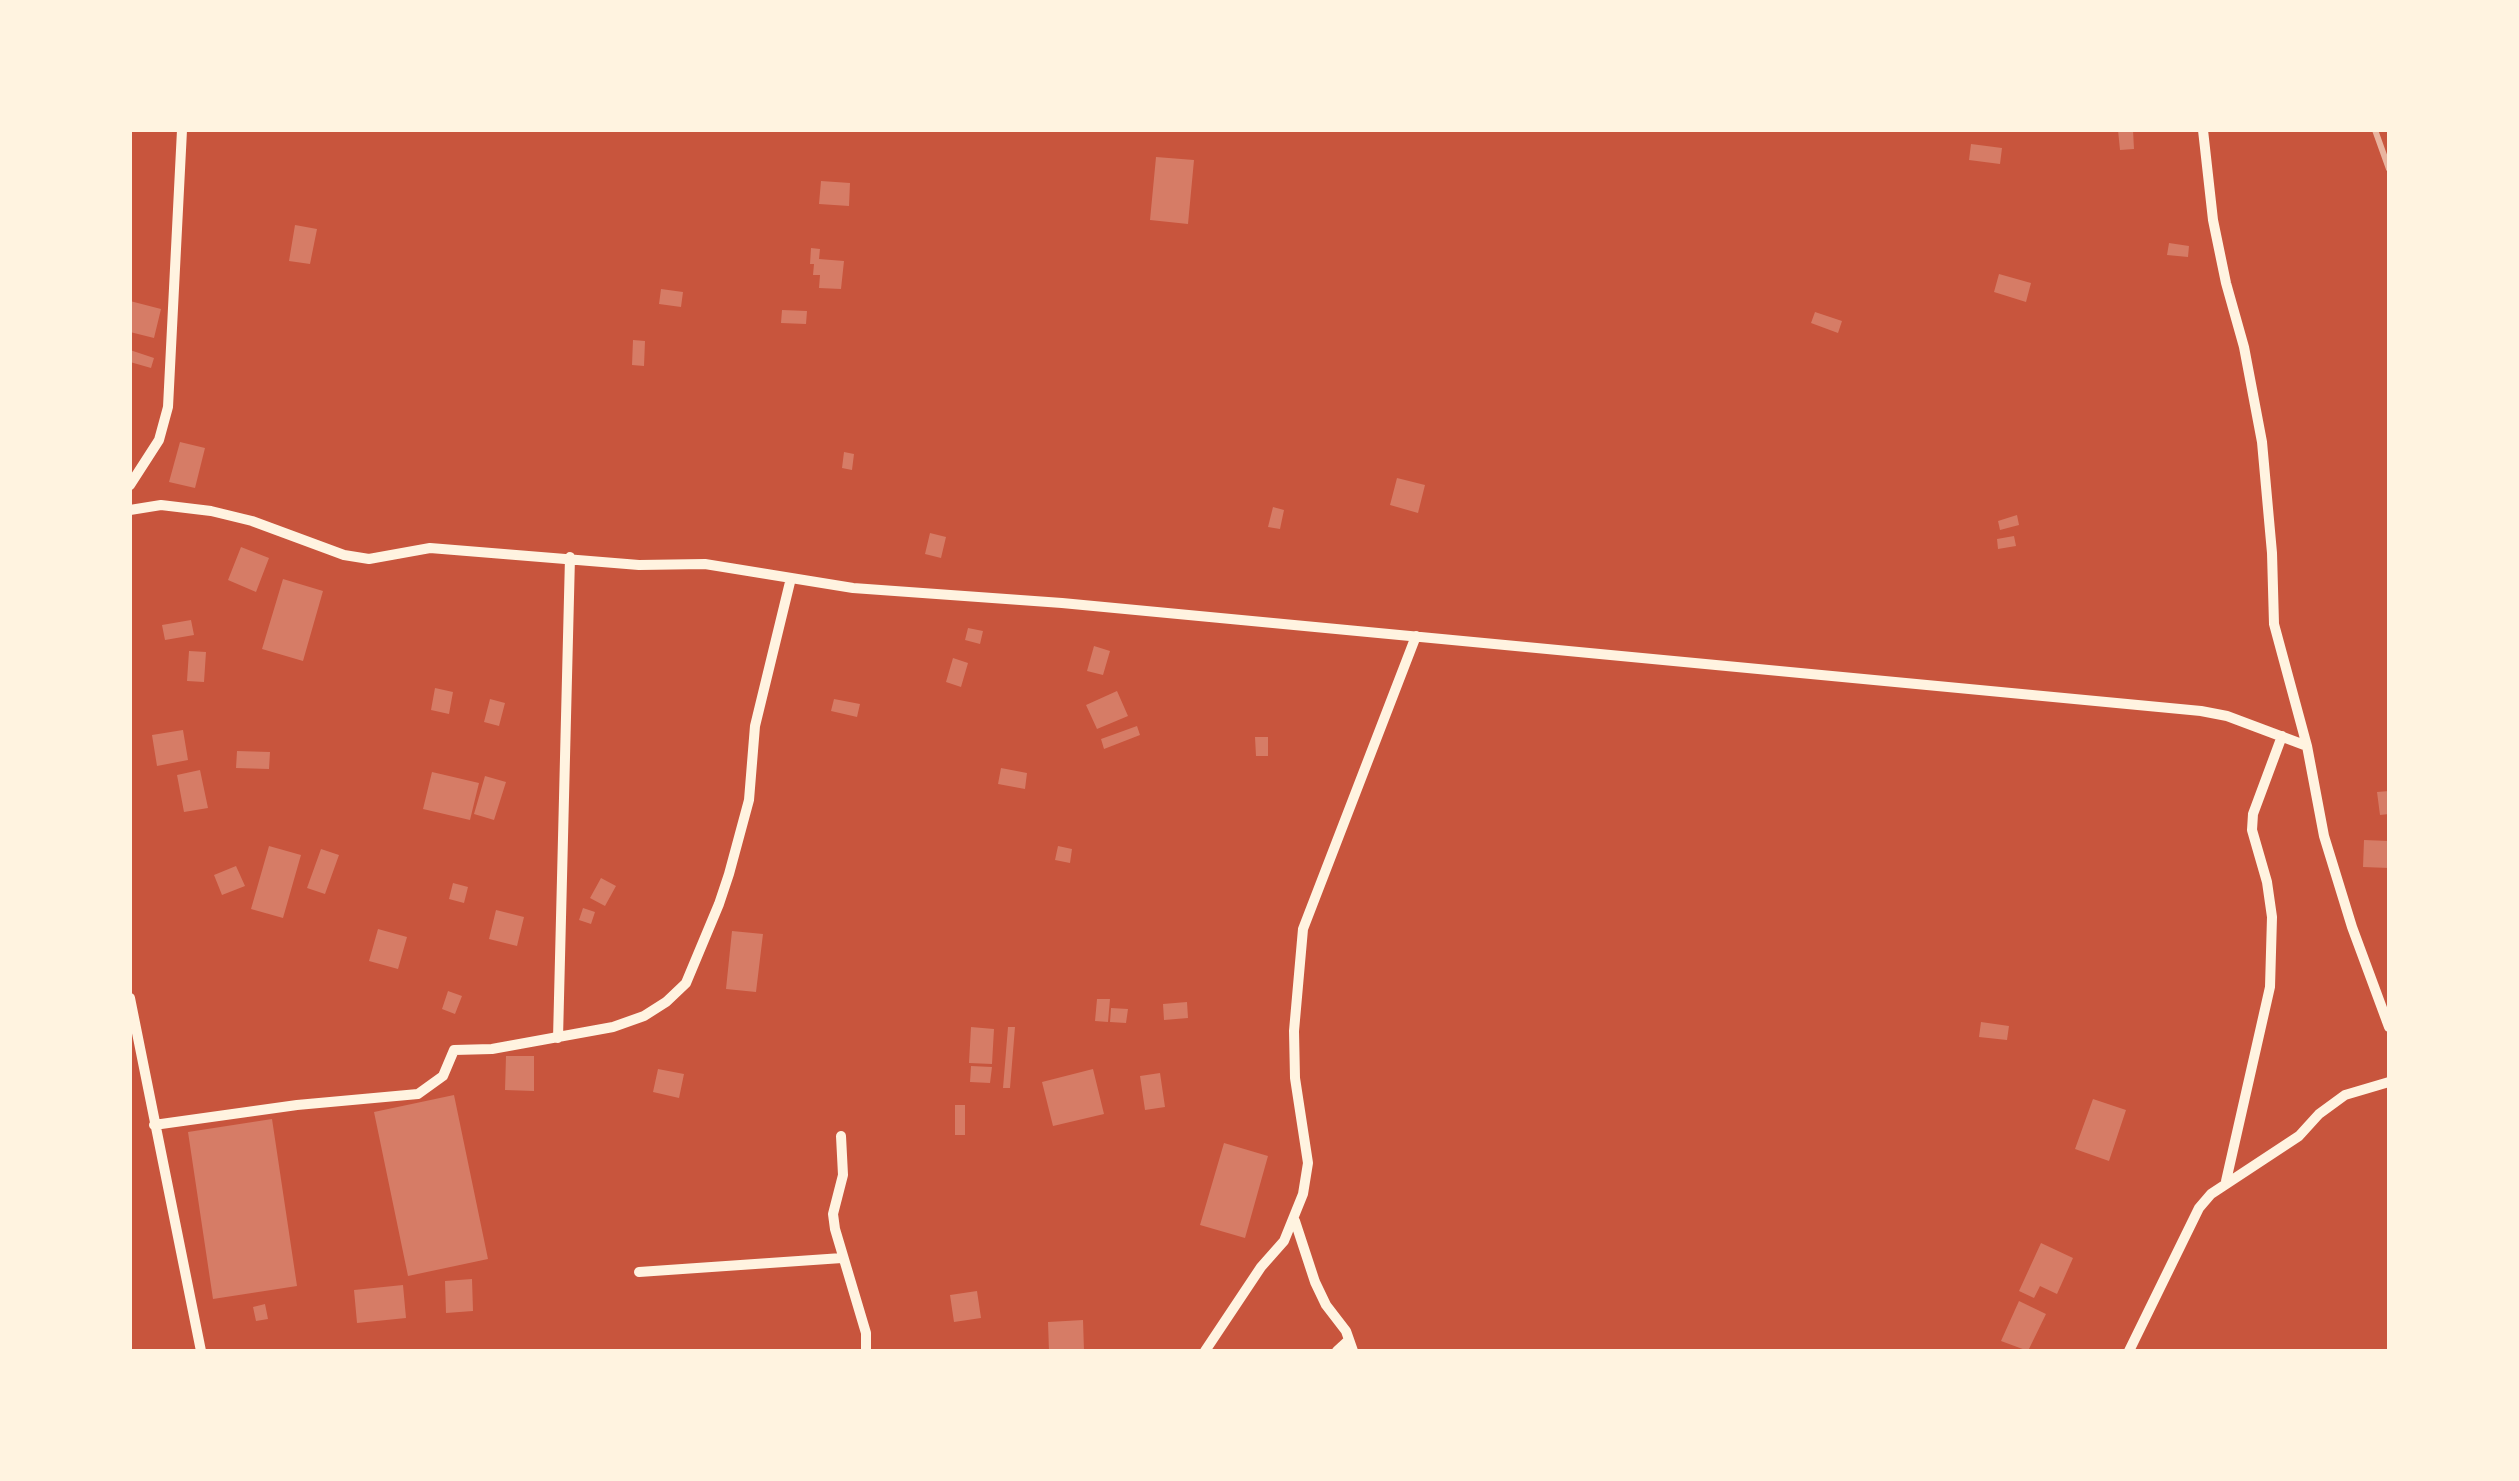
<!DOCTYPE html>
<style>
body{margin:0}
#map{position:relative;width:2519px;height:1481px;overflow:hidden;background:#c8553d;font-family:Quicksand,sans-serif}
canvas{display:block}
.frame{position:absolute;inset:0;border:132px solid #fff3e0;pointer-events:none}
</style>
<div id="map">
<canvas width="2519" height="1481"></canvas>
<div class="frame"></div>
</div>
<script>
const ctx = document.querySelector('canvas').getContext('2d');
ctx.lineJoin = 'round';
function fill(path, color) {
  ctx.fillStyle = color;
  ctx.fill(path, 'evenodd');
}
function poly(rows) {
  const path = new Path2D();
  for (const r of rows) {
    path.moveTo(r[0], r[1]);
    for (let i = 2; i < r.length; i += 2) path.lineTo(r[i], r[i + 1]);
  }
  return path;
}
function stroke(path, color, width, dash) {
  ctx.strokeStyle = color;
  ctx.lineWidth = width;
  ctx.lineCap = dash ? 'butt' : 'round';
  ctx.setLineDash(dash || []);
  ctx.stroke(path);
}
fill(poly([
 [2118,130,2133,130,2134,149,2120,150],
 [1971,144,2002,148,2000,164,1969,160],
 [1156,157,1194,160,1188,224,1150,220],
 [821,181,850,183,849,206,819,204],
 [295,225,317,229,310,264,289,261],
 [2169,243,2189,246,2188,257,2167,255],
 [811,248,820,249,819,259,844,261,841,289,819,288,820,275,813,275,814,264,810,264],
 [1999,274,2031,283,2026,302,1994,292],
 [661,289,683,292,681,307,659,304],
 [130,301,161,309,154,338,130,332],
 [782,310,807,311,806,324,781,323],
 [1815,312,1842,321,1838,333,1811,323],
 [633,340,645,341,644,366,632,365],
 [130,350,154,358,151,368,130,362],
 [180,442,205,448,195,488,169,482],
 [844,452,854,454,852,470,842,468],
 [1397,478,1425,485,1418,513,1390,505],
 [1273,507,1284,510,1280,529,1268,527],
 [2017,515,2019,525,2000,530,1998,521],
 [930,533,946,537,941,558,925,554],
 [2014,536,2016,546,1998,549,1997,539],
 [241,547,269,558,256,592,228,580],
 [283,579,323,591,303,661,262,649],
 [191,620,194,635,165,640,162,625],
 [968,628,983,631,980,644,965,640],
 [1094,646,1110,651,1103,675,1087,671],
 [189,651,206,652,204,682,187,681],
 [953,658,968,663,961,687,946,682],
 [435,688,453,692,449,714,431,710],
 [1117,691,1128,716,1097,729,1086,705],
 [490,699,505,703,499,726,484,722],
 [834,699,860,704,857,717,831,711],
 [1137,726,1140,735,1104,749,1101,739],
 [183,730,188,760,157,766,152,735],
 [1255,737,1268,737,1268,756,1256,756],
 [237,751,270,752,269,769,236,768],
 [1001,768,1027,773,1025,789,998,784],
 [200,770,208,808,184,812,177,775],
 [432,772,479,783,470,820,423,809],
 [485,776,506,782,494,820,474,814],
 [2389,791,2389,814,2380,815,2377,792],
 [2364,840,2389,841,2389,868,2363,867],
 [269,846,301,855,283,918,251,909],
 [1058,846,1072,849,1070,863,1055,860],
 [321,849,339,855,325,894,307,888],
 [236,866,245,886,222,895,214,875],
 [601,878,616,886,605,906,590,898],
 [453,883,468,887,464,903,449,899],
 [583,908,595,912,591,924,579,920],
 [496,910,524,917,517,946,489,939],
 [378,929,407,937,398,969,369,961],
 [732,931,763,934,756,992,726,989],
 [448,991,462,996,455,1014,442,1009],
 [1097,999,1110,999,1108,1022,1095,1021],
 [1187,1002,1188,1018,1164,1020,1163,1004],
 [1111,1008,1128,1009,1126,1023,1110,1022],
 [1981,1022,2009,1026,2007,1040,1979,1037],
 [971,1027,994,1029,992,1064,969,1063],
 [1008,1027,1015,1027,1010,1088,1003,1088],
 [506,1056,534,1056,534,1091,505,1090],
 [971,1066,992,1067,990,1083,970,1082],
 [658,1069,684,1074,679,1098,653,1092],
 [1093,1069,1104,1114,1053,1126,1042,1082],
 [1160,1073,1165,1107,1145,1110,1140,1076],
 [454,1095,488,1259,408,1276,374,1112],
 [2093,1099,2126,1110,2109,1161,2075,1149],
 [955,1105,965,1105,965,1135,955,1135],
 [272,1119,297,1286,213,1299,188,1132],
 [1224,1143,1268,1156,1245,1238,1200,1225],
 [2041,1243,2073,1258,2057,1294,2040,1286,2034,1298,2019,1291],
 [472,1279,473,1311,446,1313,445,1281],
 [403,1285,406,1318,357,1323,354,1290],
 [977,1291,981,1318,954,1322,950,1295],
 [2019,1301,2046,1314,2028,1351,2001,1341],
 [265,1304,268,1319,256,1321,253,1307],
 [1083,1320,1084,1351,1049,1351,1048,1322]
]), '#d67c66');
stroke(poly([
 [2203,130,2213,220,2226,283,2244,347,2262,442,2272,553,2274,624,2307,746,2324,836,2352,927,2389,1027],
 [130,485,159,440,168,407,182,130],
 [130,510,161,505,211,511,252,521,344,555,369,559,430,548,639,565,705,564,853,588,1062,603,2201,711,2227,716,2307,746],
 [130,998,201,1351],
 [558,1038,570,557],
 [154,1125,297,1105,418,1094,443,1076,454,1050,492,1049,613,1027,644,1016,666,1002,686,983,719,904,729,874,749,800,755,726,791,578],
 [841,1136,843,1175,833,1214,835,1229,866,1333,866,1351],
 [2226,1181,2270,987,2272,917,2267,882,2252,830,2253,814,2282,736],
 [1295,1221,1315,1282,1326,1305,1346,1331,1353,1351],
 [639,1272,842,1258],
 [1205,1351,1261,1267,1284,1241,1303,1194,1308,1163,1295,1078,1294,1031,1303,929,1416,636],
 [1337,1351,1349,1340],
 [2129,1351,2199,1208,2211,1194,2299,1136,2319,1114,2345,1095,2389,1082]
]), '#fff3e0', 10);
stroke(poly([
 [2375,130,2389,169]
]), '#e9b49f', 6);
</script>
